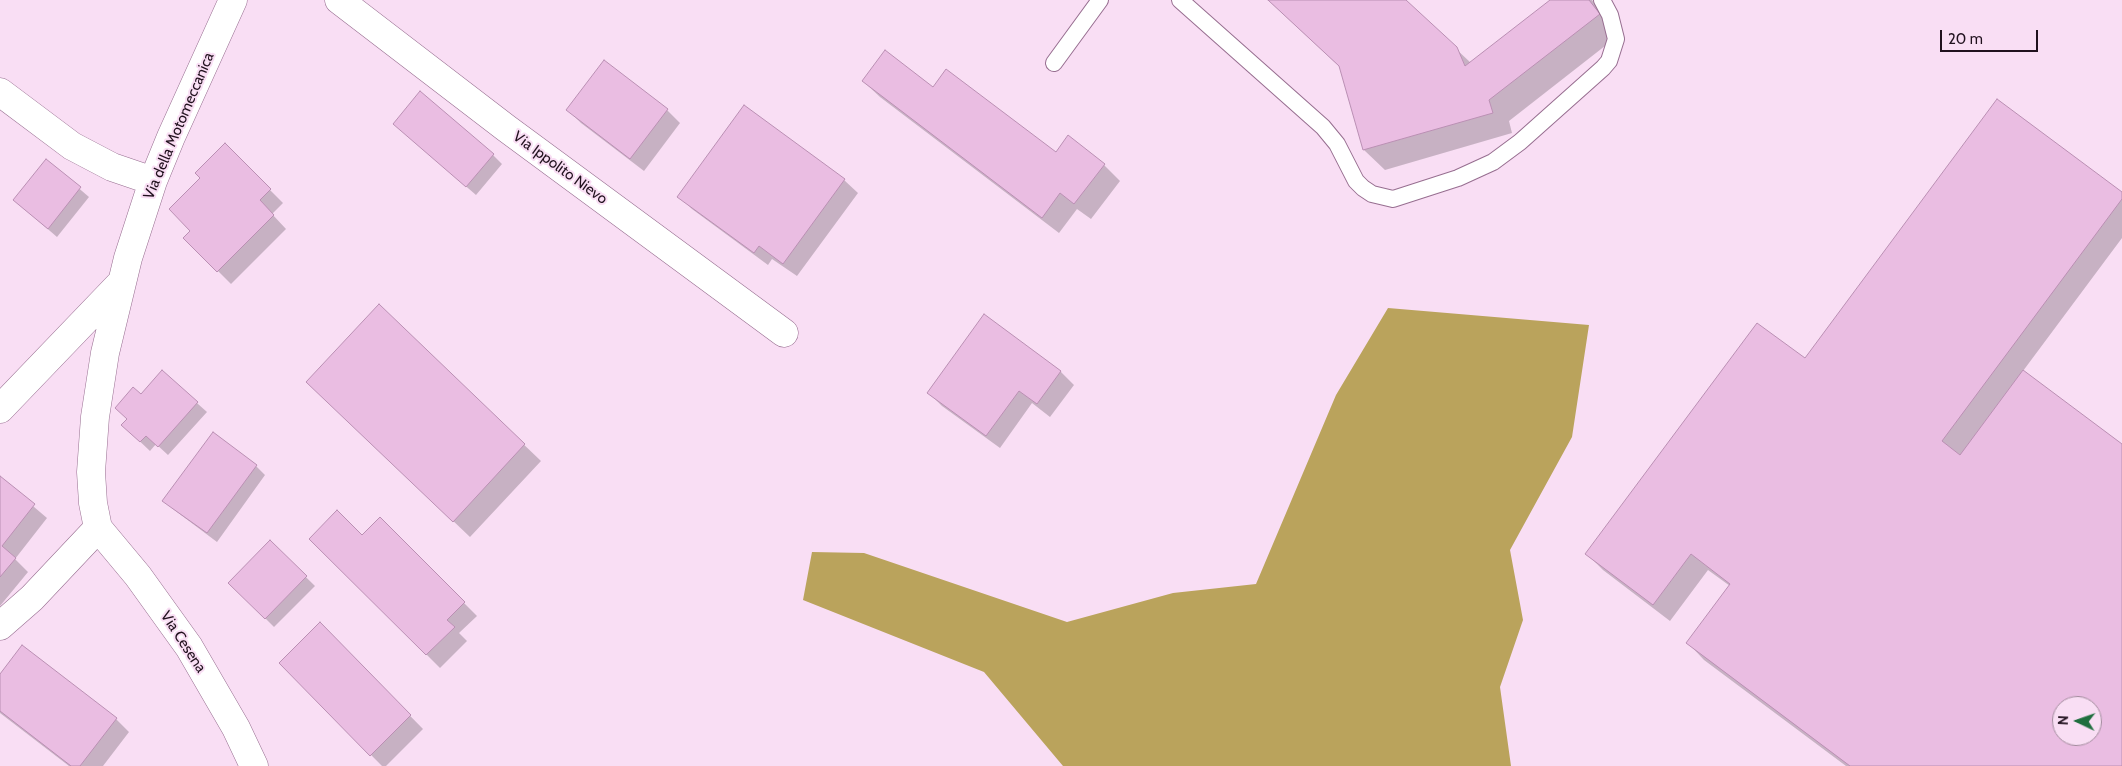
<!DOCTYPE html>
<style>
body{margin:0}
#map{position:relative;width:2122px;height:766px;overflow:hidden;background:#f9def4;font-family:Cabin,sans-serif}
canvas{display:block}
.north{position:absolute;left:2052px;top:696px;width:50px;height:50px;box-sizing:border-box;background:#f9def4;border:1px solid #a38c9e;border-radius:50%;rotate:273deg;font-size:14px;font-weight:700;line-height:20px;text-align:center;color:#21111e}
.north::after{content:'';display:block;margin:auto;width:18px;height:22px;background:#1f6e3e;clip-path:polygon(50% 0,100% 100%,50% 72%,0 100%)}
.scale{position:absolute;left:1940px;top:30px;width:98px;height:22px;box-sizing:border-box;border:2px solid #21111e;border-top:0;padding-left:6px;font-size:15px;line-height:18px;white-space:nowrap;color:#21111e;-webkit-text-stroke:4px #f9def4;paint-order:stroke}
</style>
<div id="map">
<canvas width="2122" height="766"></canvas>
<div class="north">N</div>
<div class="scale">20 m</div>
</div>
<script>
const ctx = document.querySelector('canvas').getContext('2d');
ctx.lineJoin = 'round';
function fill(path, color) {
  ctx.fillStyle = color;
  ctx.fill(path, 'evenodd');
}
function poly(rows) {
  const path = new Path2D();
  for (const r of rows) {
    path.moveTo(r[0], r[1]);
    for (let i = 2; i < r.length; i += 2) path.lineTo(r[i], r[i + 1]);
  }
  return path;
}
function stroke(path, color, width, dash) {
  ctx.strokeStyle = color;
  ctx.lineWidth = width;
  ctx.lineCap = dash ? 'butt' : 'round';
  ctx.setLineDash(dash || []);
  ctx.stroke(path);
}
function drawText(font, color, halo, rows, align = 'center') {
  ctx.font = font + ' Cabin,sans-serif';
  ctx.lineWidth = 4;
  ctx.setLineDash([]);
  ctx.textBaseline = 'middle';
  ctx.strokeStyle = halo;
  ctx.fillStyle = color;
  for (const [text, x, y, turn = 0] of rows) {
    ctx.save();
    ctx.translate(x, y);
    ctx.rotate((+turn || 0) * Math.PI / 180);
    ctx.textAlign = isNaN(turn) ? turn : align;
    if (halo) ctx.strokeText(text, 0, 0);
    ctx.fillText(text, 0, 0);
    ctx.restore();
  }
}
fill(poly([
 [1388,308,1589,325,1572,437,1510,550,1523,620,1500,687,1511,766,1063,766,984,672,803,600,812,552,864,553,1067,622,1173,593,1256,584,1336,395]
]), '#baa35c');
fill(poly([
 [1268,0,1404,0,1471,63,1552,0,1592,0,1619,35,1509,121,1512,133,1385,170,1364,150,1340,67],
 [863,81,933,88,1056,153,1104,165,1120,181,1091,219,1077,209,1059,233,880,97],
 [744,107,844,180,858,193,797,276,772,259,768,265,692,209,679,196],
 [568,110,667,110,680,123,644,171,581,123],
 [394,124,493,155,502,164,476,195],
 [225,145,283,203,272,214,286,229,231,284,185,238,192,231,202,178],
 [47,161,89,197,57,237,14,200],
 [2122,194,2122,238,2023,371,2122,446,2122,766,1846,766,1704,660,1688,643,1730,586,1708,570,1670,621,1603,570,1587,554,1805,360],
 [2062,706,2092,706,2092,736,2062,736],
 [379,306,541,461,470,537,324,398],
 [984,316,1061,372,1074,385,1050,417,1032,403,1000,448,942,406,928,392],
 [162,372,207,412,168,455,156,444,150,451,132,434,128,419,142,396],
 [256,466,265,475,217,542,173,509,164,500],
 [0,478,47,518,15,559,28,572,0,606],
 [380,519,477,616,459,633,467,641,440,668,311,539,362,537],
 [270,542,315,586,274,627,230,583],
 [320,624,423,729,386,766,382,766,280,663],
 [0,676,116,719,129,732,103,766,69,766,0,713]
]), '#0003');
const building = poly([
 [1268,0,1406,0,1457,47,1465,66,1550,0,1589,0,1600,14,1489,100,1493,113,1363,150,1339,66,1268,0],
 [885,50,933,87,946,69,1056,152,1068,135,1105,164,1074,204,1060,193,1042,218,862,81,885,50],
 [604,60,668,109,630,159,566,110,604,60],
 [420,91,494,154,466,187,393,124,420,91],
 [1997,99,2122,192,2122,199,1942,441,1960,455,2023,370,2122,444,2122,766,1850,766,1686,643,1730,584,1691,554,1653,605,1585,554,1757,323,1805,358,1997,99],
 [2062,706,2092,706,2092,736,2062,736,2062,706],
 [744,105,845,179,783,264,759,246,754,253,677,197,744,105],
 [225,143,271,189,260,200,274,215,217,272,183,238,190,231,169,209,200,178,195,173,225,143],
 [46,159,81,187,48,229,13,200,46,159],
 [379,304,525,444,453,522,306,382,379,304],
 [984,314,1061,371,1037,404,1019,391,986,436,927,393,984,314],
 [162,370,198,402,158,447,146,436,140,442,121,425,127,419,115,408,133,387,141,394,162,370],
 [213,432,257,465,207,533,162,501,213,432],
 [0,476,35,504,2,546,16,558,0,577,0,476],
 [337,510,362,535,380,517,465,602,447,620,455,627,426,655,309,539,337,510],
 [270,540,307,576,265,619,228,583,270,540],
 [320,622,411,715,370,756,279,663,320,622],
 [22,645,117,718,80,766,71,766,0,711,0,674,22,645]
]);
fill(building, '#eabde2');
stroke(building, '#ba8fb3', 1);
const lane = poly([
 [1180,0,1323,127,1337,144,1356,181,1363,188,1372,194,1393,199,1458,178,1493,162,1520,142,1603,68,1609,61,1616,39,1610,15,1602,0],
 [1054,63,1100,0]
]);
const street = poly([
 [233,0,171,137,153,181,128,258,105,353,95,417,91,472,93,503,98,528,138,576,189,647,236,728,254,766],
 [339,0,506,128,784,333],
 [0,92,72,146,112,167,153,181],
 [0,409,119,285],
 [0,626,32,598,98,528]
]);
stroke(lane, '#976e90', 18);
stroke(street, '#976e90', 29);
stroke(lane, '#fff', 16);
stroke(street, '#fff', 28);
drawText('15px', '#21111e', '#f9def4', [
 ["Via della Motomeccanica",179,126,-67],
 ["Via Ippolito Nievo",560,168,36],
 ["Via Cesena",183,642,57]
]);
</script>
